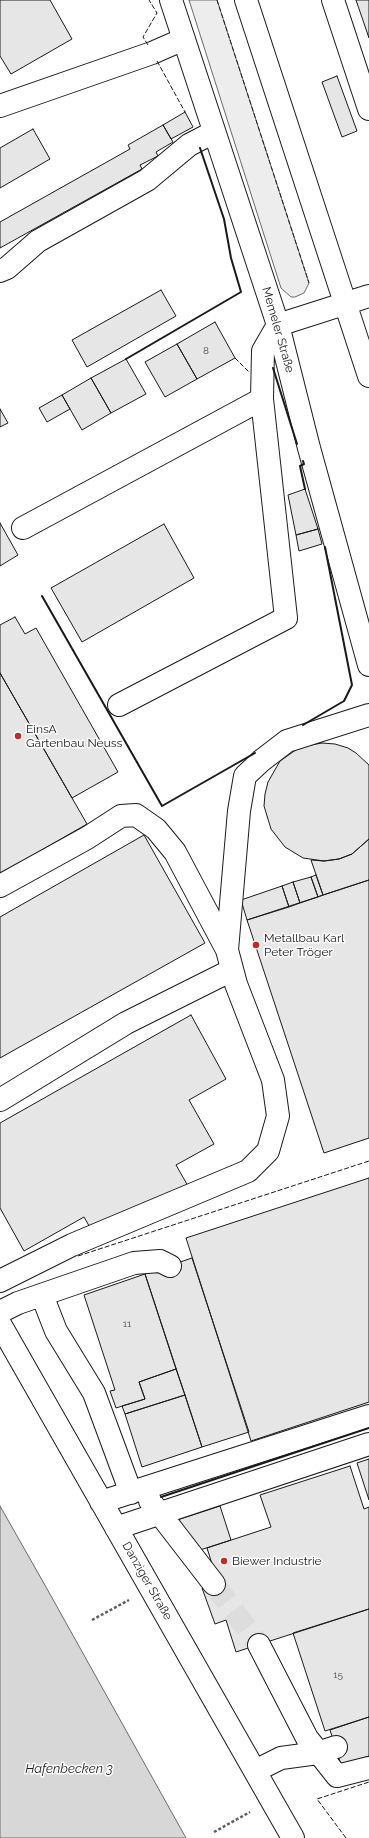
<!DOCTYPE html>
<meta charset="utf-8">
<style>
body{margin:0}
canvas{display:block;background:#fff}
</style>
<canvas width="369" height="1838"></canvas>
<script>
const ctx = document.querySelector('canvas').getContext('2d');
ctx.lineJoin = 'round';
function fill(path, color) {
  ctx.fillStyle = color;
  ctx.fill(path, 'evenodd');
}
function poly(rows) {
  const path = new Path2D();
  for (const r of rows) {
    path.moveTo(r[0], r[1]);
    for (let i = 2; i < r.length; i += 2) path.lineTo(r[i], r[i + 1]);
  }
  return path;
}
function stroke(path, color, width, dash) {
  ctx.strokeStyle = color;
  ctx.lineWidth = width;
  ctx.lineCap = dash ? 'butt' : 'round';
  ctx.setLineDash(dash || []);
  ctx.stroke(path);
}
function drawText(font, color, halo, rows, align = 'center') {
  ctx.font = font + ' Raleway,sans-serif';
  ctx.lineWidth = 3;
  ctx.setLineDash([]);
  ctx.textBaseline = 'middle';
  ctx.strokeStyle = halo;
  ctx.fillStyle = color;
  for (const [text, x, y, turn = 0] of rows) {
    ctx.save();
    ctx.translate(x, y);
    ctx.rotate((+turn || 0) * Math.PI / 180);
    ctx.textAlign = isNaN(turn) ? turn : align;
    if (halo) ctx.strokeText(text, 0, 0);
    ctx.fillText(text, 0, 0);
    ctx.restore();
  }
}
const green = poly([
 [189,0,217,0,309,283,304,293,295,297,291,297,281,288,189,0]
]);
fill(green, '#ededed');
stroke(green, '#6a6a6a', 1);
const water = poly([
 [0,1506,46,1587,186,1838,0,1838,0,1506]
]);
fill(water, '#d7d7d7');
stroke(water, '#6a6a6a', 1);
const building = poly([
 [0,0,50,0,72,39,11,74,0,56,0,0],
 [356,0,369,0,369,38,356,0],
 [337,76,357,131,342,137,322,82,337,76],
 [185,112,193,127,171,139,163,125,185,112],
 [163,125,173,142,156,152,158,156,140,165,142,169,0,248,0,222,130,149,128,145,163,125],
 [33,129,50,159,0,188,0,148,33,129],
 [161,290,176,316,87,367,72,340,161,290],
 [215,322,235,358,197,379,177,344,215,322],
 [177,344,197,379,165,397,145,362,177,344],
 [126,359,146,394,111,413,91,378,126,359],
 [91,378,111,413,82,430,62,395,91,378],
 [62,395,70,409,47,422,39,408,62,395],
 [0,409,8,423,0,427,0,409],
 [305,489,318,529,296,535,288,495,305,489],
 [0,523,18,555,0,566,0,523],
 [164,524,194,578,82,642,51,588,164,524],
 [318,529,322,544,299,551,296,535,318,529],
 [15,617,25,634,36,628,118,772,72,798,0,673,0,625,15,617],
 [0,673,87,824,0,874,0,673],
 [322,743,335,744,348,748,356,753,369,765,369,839,352,854,339,859,324,861,303,858,285,847,271,829,264,806,265,794,268,782,280,761,300,747,322,743],
 [144,835,205,943,0,1058,0,917,144,835],
 [369,839,369,880,323,895,311,860,324,861,339,859,352,854,369,839],
 [316,875,323,895,318,897,311,877,316,875],
 [311,877,318,897,300,903,293,882,311,877],
 [369,880,369,1138,324,1153,247,920,369,880],
 [293,882,300,903,289,907,282,886,293,882],
 [282,886,289,907,247,920,241,900,282,886],
 [191,1015,226,1079,189,1100,214,1144,176,1165,188,1186,92,1231,84,1217,24,1251,0,1208,0,1123,191,1015],
 [369,1178,369,1402,251,1441,186,1238,369,1178],
 [192,1258,249,1432,202,1447,145,1274,192,1258],
 [145,1274,176,1369,139,1382,145,1399,116,1408,110,1391,115,1390,84,1295,145,1274],
 [176,1369,185,1395,125,1414,122,1406,145,1399,139,1382,176,1369],
 [185,1395,202,1447,142,1467,125,1414,185,1395],
 [369,1459,369,1500,357,1463,369,1459],
 [350,1466,364,1509,369,1507,369,1609,236,1652,226,1620,215,1624,202,1588,218,1583,207,1548,271,1527,260,1495,350,1466],
 [220,1506,231,1540,200,1550,177,1520,220,1506],
 [369,1609,369,1717,325,1731,293,1633,369,1609],
 [369,1717,369,1756,341,1765,330,1730,369,1717]
]);
fill(building, '#e6e6e6');
stroke(building, '#1a1a1a', 1);
stroke(poly([
 [214,1584,259,1645]
]), '#ddd', 22, [22, 11]);
const minor = poly([
 [171,0,278,325,309,448,369,665],
 [246,0,369,376],
 [333,0,369,109],
 [0,106,152,53,184,39],
 [0,271,7,268,38,241,147,180,189,145,214,132],
 [23,528,262,399],
 [119,705,286,618,262,399,263,351,278,325,369,296],
 [0,886,87,838,121,816,136,815,156,829,175,852,227,950],
 [0,1100,126,1023,232,970],
 [0,1281,72,1245,248,1171,268,1151,278,1116,273,1080,236,984,227,950,239,811,245,776,261,761,287,741,369,715],
 [42,1295,56,1331,94,1393,131,1493],
 [0,1312,18,1303,134,1263,160,1261,170,1266],
 [0,1324,293,1838],
 [150,1501,214,1584],
 [101,1502,369,1416],
 [116,1528,369,1444],
 [259,1645,307,1738,337,1776,369,1768],
 [255,1771,281,1758,318,1753,336,1747]
]);
stroke(minor, '#1a1a1a', 24);
stroke(poly([
 [92,1620,129,1600],
 [214,1832,250,1812]
]), '#5f5f5f', 2.5, [3, 2]);
stroke(minor, '#fff', 22);
stroke(poly([
 [217,0,309,283],
 [148,45,143,37,157,13,149,0],
 [157,61,185,112],
 [235,358,249,372],
 [78,1256,369,1161],
 [346,1838,317,1799,369,1782]
]), '#1a1a1a', 1, [5, 2]);
stroke(poly([
 [126,359,241,292,231,258,224,219,200,148],
 [273,368,297,444],
 [303,461,304,464,300,466,305,489],
 [42,596,162,806,255,753],
 [303,725,344,701,352,685,325,547],
 [161,1497,369,1428]
]), '#1a1a1a', 2);
for (const [x, y, r, color] of [
 [18,736,4,"#c62828"],
 [256,945,4,"#c62828"],
 [224,1561,4,"#c62828"]
]) {
  const dot = new Path2D();
  dot.arc(x, y, r, 0, 2 * Math.PI);
  ctx.fillStyle = color;
  ctx.fill(dot);
  stroke(dot, '#fff', 1.5);
}
drawText('10px', '#4d4d4d', null, [
 ["8",206,351],
 ["11",127,1324],
 ["15",338,1675]
]);
drawText('12px', '#1a1a1a', '#fff', [
 ["Memeler Straße",278,330,74],
 ["Danziger Straße",147,1581,60]
]);
drawText('12px', '#1a1a1a', '#fff', [
 ["EinsA",26,729],
 ["Gartenbau Neuss",26,743],
 ["Metallbau Karl",264,938],
 ["Peter Tröger",264,952],
 ["Biewer Industrie",232,1561]
], 'left');
drawText('italic 13px', '#1a1a1a', '#fff', [
 ["Hafenbecken 3",69,1769]
]);
</script>
